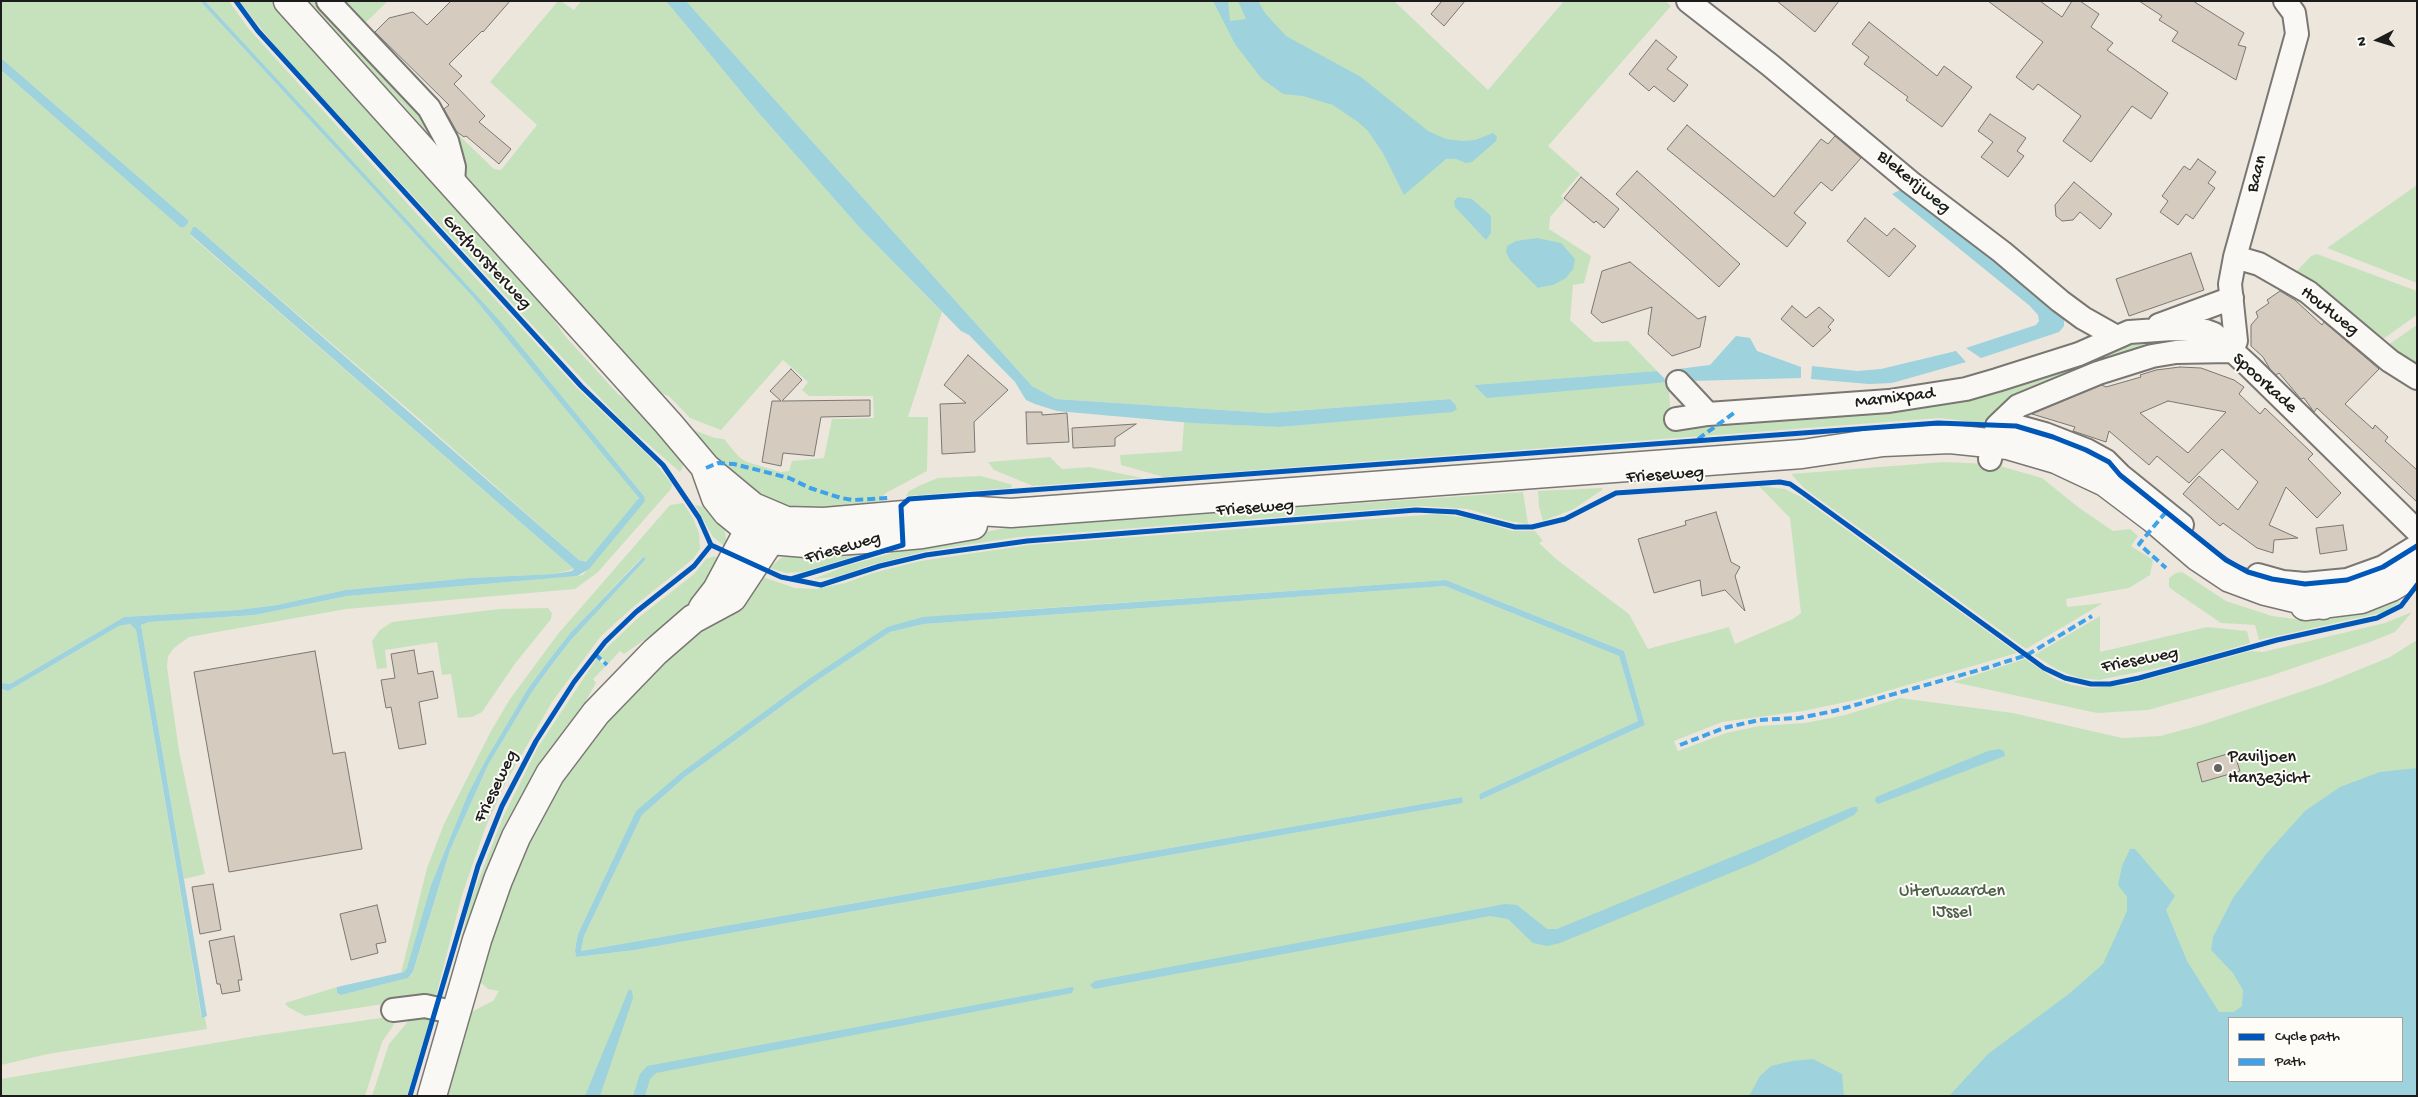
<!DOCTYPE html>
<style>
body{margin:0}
#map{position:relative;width:2418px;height:1097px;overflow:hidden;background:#ede6dd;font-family:"Gochi Hand",sans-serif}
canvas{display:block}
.frame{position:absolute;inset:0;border:2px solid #1c1c1c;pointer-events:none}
.legend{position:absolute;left:2228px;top:1017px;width:175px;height:65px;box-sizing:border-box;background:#fdfcf7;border:1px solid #a3a29f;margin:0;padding:6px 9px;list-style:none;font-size:15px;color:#1c1c1c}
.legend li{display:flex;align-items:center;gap:10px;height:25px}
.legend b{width:25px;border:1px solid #a3a29f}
.north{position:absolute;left:2353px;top:15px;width:50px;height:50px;-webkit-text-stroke:4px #fdfcf7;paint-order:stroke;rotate:265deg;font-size:14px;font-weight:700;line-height:20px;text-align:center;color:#1c1c1c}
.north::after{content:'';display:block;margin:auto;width:18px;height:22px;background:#1c1c1c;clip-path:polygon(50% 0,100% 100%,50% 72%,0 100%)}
</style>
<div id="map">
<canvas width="2418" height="1097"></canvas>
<div class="frame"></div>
<ul class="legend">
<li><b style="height:6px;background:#0057b8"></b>Cycle path</li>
<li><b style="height:6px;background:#3da2ea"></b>Path</li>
</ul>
<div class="north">N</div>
</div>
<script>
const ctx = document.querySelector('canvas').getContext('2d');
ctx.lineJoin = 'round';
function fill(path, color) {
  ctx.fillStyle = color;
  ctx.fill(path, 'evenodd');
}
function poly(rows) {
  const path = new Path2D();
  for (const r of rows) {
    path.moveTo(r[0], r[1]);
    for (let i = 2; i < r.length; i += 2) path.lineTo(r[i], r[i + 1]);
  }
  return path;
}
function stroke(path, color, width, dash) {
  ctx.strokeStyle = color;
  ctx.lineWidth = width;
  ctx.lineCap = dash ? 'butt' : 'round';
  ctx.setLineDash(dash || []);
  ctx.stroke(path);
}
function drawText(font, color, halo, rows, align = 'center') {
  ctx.font = font + ' "Gochi Hand",sans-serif';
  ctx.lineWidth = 4;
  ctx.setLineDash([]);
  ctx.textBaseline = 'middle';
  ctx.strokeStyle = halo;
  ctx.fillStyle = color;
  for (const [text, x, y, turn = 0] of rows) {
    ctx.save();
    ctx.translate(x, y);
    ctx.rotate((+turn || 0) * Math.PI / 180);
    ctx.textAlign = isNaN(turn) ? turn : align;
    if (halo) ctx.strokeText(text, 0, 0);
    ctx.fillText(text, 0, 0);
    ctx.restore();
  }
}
fill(poly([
 [1,1,200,1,473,297,638,496,638,501,586,562,579,560,417,417,196,227,193,227,190,235,574,569,554,574,469,578,345,590,277,605,238,610,124,617,10,684,1,683,1,70,180,227,183,228,188,220,1,58],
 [205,1,229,1,248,28,426,224,574,385,653,460,672,484,671,489,598,572,575,589,346,609,189,637,174,648,168,656,167,667,179,751,205,874,184,879,141,625,149,622,255,615,347,596,577,576,583,575,644,496,545,376],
 [239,1,272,1,537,295,565,336,618,394,644,412,682,461,683,467,680,472,624,423,582,379,278,50],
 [301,1,323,1,404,88,438,146,401,102,379,85],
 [343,1,388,1,365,23],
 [558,1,561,1,574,10,581,1,666,1,757,111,859,227,942,312,908,417,928,417,927,471,886,493,871,509,808,514,771,506,721,466,688,428,715,438,724,439,739,457,747,462,781,472,789,471,792,461,824,458,832,419,874,418,873,396,809,396,802,390,808,382,783,360,721,430,690,418,669,396,653,391,461,175,443,120,494,169,501,170,537,125,490,82],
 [686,1,1394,1,1488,90,1564,1,1665,1,1671,6,1548,146,1580,174,1561,196,1565,200,1550,217,1549,229,1591,256,1584,283,1573,285,1570,320,1594,342,1628,341,1657,371,1474,385,1668,382,1672,426,1888,407,2123,342,2205,338,2006,403,1982,423,1939,418,1164,477,1121,465,1120,455,1182,451,1184,422,1279,427,1457,409,1455,404,1450,399,1268,413,1056,399,1032,386],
 [1561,243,1553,285,1538,288],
 [2417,185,2417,283,2327,248],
 [2317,254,2417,291,2417,315,2383,339,2323,289,2296,272,2311,256],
 [2417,325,2417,365,2388,345],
 [1050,457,1062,469,1090,467,1142,478,1033,486,994,470,988,462],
 [1943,462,1993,464,2042,478,2078,507,2113,531,2130,529,2138,536,2131,546,2153,560,2150,575,2129,588,2066,599,2067,607,2103,603,2026,649,1805,489,1791,474],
 [981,476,1003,482,1012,485,1011,488,906,496,909,491,921,485,938,478],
 [1759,486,1785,489,1801,497,2017,653,1860,699,1803,711,1722,722,1674,741,1678,751,1726,733,1759,726,1805,723,1845,715,1900,698,2013,713,2122,738,2160,736,2201,725,2324,684,2390,657,2417,640,2417,859,2136,1096,445,1096,469,1013,493,1001,499,991,488,989,478,980,521,855,555,790,576,759,618,706,760,576,795,588,816,589,845,583,873,573,920,561,1029,545,1437,514,1469,518,1513,531,1535,531,1543,541,1539,543,1556,559,1629,614,1648,649,1729,627,1735,644,1793,619,1801,613,1790,518],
 [1446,580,1624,651,1645,725,1480,800,1479,794,1638,721,1619,656,1445,586,924,624,890,632,812,684,685,777,642,815,584,936,581,951,1462,797,1463,803,635,950,576,957,575,950,578,934,637,811,887,627,989,612],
 [1602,488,1602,490,1574,509,1543,521,1539,507,1538,491],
 [1523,492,1528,524,1508,521,1468,509,1421,506,1019,537,926,551,871,565,836,577,813,579,846,566,907,549,1023,524,1057,524],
 [683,503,693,518,699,533,700,549,693,559,632,608,601,636,552,702,506,782,486,826,462,895,436,996,305,1016,288,1007,285,1003,337,987,337,993,341,995,408,978,413,973,450,850,488,765,532,692,571,640,646,559,642,557,571,632,529,687,468,794,431,885,409,965,405,972,401,973,427,868,444,824,491,731,510,699,558,634,670,505],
 [695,505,714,509,724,523,727,548,713,537],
 [865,553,803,572,786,573,769,568,781,558,790,555],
 [714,556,722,559,695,604,624,654,620,651,608,664,599,655,638,618,694,574,706,559],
 [2182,572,2226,601,2272,616,2302,620,2326,619,2358,615,2398,600,2400,602,2385,612,2259,640,2255,625,2221,623,2174,591,2169,587,2169,578,2176,573],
 [548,608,552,613,551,619,514,665,482,712,472,717,458,718,451,674,442,675,437,642,385,650,387,668,377,669,372,641,380,630,392,622,499,609],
 [2412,612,2395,632,2370,642,2270,676,2148,710,2097,713,1953,682,2025,659,2055,679,2072,685,2091,688,2126,685,2251,651,2263,652,2385,623],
 [2100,616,2100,652,2207,627,2247,631,2250,643,2178,664,2099,680,2079,678,2058,670,2034,655],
 [130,624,136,630,201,1015,205,1018,207,1029,48,1054,1,1065,1,689,8,691,119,626],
 [597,658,605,667,593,679,596,683,574,722,449,986,471,899,503,817,538,747],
 [415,1013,431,1016,407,1096,372,1096,389,1044],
 [388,1017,394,1021,393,1026,382,1042,365,1096,1,1096,1,1079,256,1036]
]), '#c6e2bd');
fill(poly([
 [200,1,205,1,499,320,644,496,645,501,589,569,577,576,347,596,255,615,149,622,141,625,207,1016,202,1018,136,630,130,624,119,626,8,691,1,689,1,683,10,684,124,617,238,610,277,605,345,590,469,578,554,574,572,571,574,569,190,234,193,227,196,227,579,560,586,562,639,498,473,297],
 [666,1,686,1,1032,386,1056,399,1268,413,1450,399,1455,404,1457,409,1452,412,1279,427,1192,423,1057,411,1035,404,1026,400,1015,382,969,335,961,331,859,227,757,111],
 [1213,1,1228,1,1230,21,1246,19,1238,1,1258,1,1265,13,1286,36,1361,77,1428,131,1446,139,1463,141,1475,140,1493,133,1497,137,1496,141,1472,162,1466,163,1456,159,1446,159,1404,195,1383,153,1368,131,1358,122,1333,105,1303,96,1283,94,1261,78,1235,44],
 [1,58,188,220,188,223,183,228,180,227,1,70],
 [1904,188,2054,309,2064,319,2064,326,2059,332,1981,358,1966,348,2036,325,2039,321,2038,315,2030,306,1892,194],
 [1458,197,1472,199,1491,216,1491,233,1486,240,1455,207,1454,201],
 [1537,238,1561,243,1575,259,1573,269,1566,278,1553,285,1538,288,1510,260,1506,252,1507,246,1516,241],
 [1736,336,1750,338,1757,351,1801,367,1801,378,1690,381,1678,369,1710,365],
 [1956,351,1966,362,1892,383,1869,384,1811,379,1812,366,1857,371,1881,369],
 [1657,371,1668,382,1487,398,1474,385],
 [643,557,646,559,571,640,551,666,532,692,488,765,450,850,413,972,408,978,341,995,337,993,337,987,404,972,407,968,431,885,468,794,487,758,529,687,550,659,571,632],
 [1446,580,1624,651,1645,725,1480,800,1479,794,1638,721,1619,656,1445,586,924,624,890,632,812,684,685,777,642,815,584,936,581,951,1462,797,1463,803,635,950,576,957,575,950,578,934,636,811,682,772,809,679,887,627,923,617],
 [1999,749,2004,751,2005,756,1878,804,1875,801,1876,797,1988,751],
 [2417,768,2417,1096,1949,1096,1988,1054,2070,993,2103,964,2127,911,2127,897,2118,885,2122,866,2130,849,2135,849,2175,896,2166,910,2187,961,2219,1012,2234,1012,2242,1006,2243,990,2233,973,2211,950,2213,937,2233,898,2267,853,2305,811,2340,787,2380,772],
 [2229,1018,2402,1018,2402,1081,2229,1081],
 [1853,807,1857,807,1858,810,1854,815,1757,862,1560,943,1547,946,1533,943,1508,919,1490,916,1094,989,1090,985,1095,981,1505,904,1517,905,1547,929,1557,929],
 [1072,987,1074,988,1072,993,656,1073,650,1079,645,1096,633,1096,640,1074,647,1066],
 [629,989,632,991,633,998,600,1096,585,1096],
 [1813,1059,1842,1074,1844,1096,1749,1096,1760,1076,1771,1066,1792,1061]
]), '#9ed2dc');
const building = poly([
 [451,1,510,1,483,32,482,31,449,64,462,76,454,84,485,116,479,122,511,149,499,164,466,136,464,137,457,132,444,109,449,105,375,32,389,18,413,12,427,25,451,1],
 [1442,1,1465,1,1444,26,1431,14,1442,1],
 [1777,1,1839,1,1815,32,1777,1],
 [1988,1,2040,1,2062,17,2072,1,2080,1,2099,14,2091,27,2113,43,2107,50,2168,93,2151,119,2132,106,2091,162,2063,141,2081,116,2038,84,2033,90,2016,77,2043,42,1988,1],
 [2139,1,2193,1,2244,33,2238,45,2246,47,2236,80,2172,41,2178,32,2159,20,2162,16,2139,1],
 [1869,22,1937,76,1944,66,1972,87,1942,127,1906,100,1908,97,1864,64,1869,57,1852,44,1869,22],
 [1656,40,1677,57,1667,69,1688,85,1674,102,1654,86,1649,91,1629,74,1656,40],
 [1990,114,2026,138,2017,151,2024,156,2008,177,1981,157,1993,142,1978,131,1990,114],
 [1687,125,1774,197,1821,139,1828,144,1835,136,1861,158,1832,191,1821,182,1794,213,1806,223,1787,247,1667,149,1687,125],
 [2198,159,2216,172,2208,183,2215,188,2193,219,2186,214,2178,225,2160,212,2168,201,2162,196,2184,166,2190,170,2198,159],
 [1637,171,1740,264,1719,287,1616,194,1637,171],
 [1581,177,1619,209,1604,228,1596,221,1594,223,1564,198,1581,177],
 [2074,182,2112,214,2100,229,2080,212,2073,220,2062,221,2056,216,2055,205,2074,182],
 [1865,218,1887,236,1894,228,1916,246,1889,277,1847,241,1865,218],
 [2191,253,2204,290,2129,316,2116,279,2191,253],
 [1630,262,1698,319,1706,316,1700,347,1672,356,1648,334,1652,307,1602,323,1591,313,1602,271,1630,262],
 [2280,291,2295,300,2322,325,2324,322,2379,369,2345,404,2373,429,2375,425,2388,437,2385,441,2417,470,2417,502,2317,408,2314,412,2304,398,2301,399,2279,373,2276,375,2270,369,2263,357,2251,346,2251,325,2258,317,2256,312,2269,303,2267,300,2280,291],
 [1792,306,1806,318,1819,307,1834,320,1828,327,1831,330,1813,347,1781,319,1792,306],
 [968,355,1008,390,974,422,975,452,942,454,940,404,966,403,944,385,968,355],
 [2180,367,2201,368,2234,380,2244,387,2239,394,2260,414,2265,408,2313,454,2308,459,2341,493,2317,518,2286,487,2269,525,2298,538,2274,540,2273,553,2257,548,2223,523,2220,526,2183,494,2199,476,2238,510,2258,482,2222,449,2189,483,2157,456,2149,465,2109,431,2106,442,2073,431,2075,427,2032,414,2102,385,2106,387,2141,377,2140,375,2156,370,2180,367],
 [2168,401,2226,412,2188,453,2140,413,2168,401],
 [791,369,802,380,782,401,870,400,870,416,821,417,814,456,783,453,781,466,762,462,772,401,781,401,770,391,791,369],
 [1026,412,1042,412,1042,415,1067,413,1069,442,1027,444,1026,412],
 [1136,424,1115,438,1115,446,1073,448,1072,428,1136,424],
 [1716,512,1731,562,1740,567,1735,576,1745,611,1725,590,1702,596,1700,580,1654,593,1638,539,1686,525,1685,521,1716,512],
 [2343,525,2347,550,2320,554,2316,528,2343,525],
 [414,650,418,674,433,671,438,698,419,702,426,744,399,749,391,707,386,708,381,680,395,678,391,654,414,650],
 [315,651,333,754,345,752,362,849,229,872,194,672,315,651],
 [2234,752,2240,771,2202,782,2197,763,2234,752],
 [213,884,221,930,200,934,192,887,213,884],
 [377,905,386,942,376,944,378,953,351,960,340,914,377,905],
 [234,936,242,980,238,980,240,991,222,994,220,984,217,984,209,941,234,936]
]);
fill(building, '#d5cbbf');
stroke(building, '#7a7773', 1);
const minor = poly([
 [328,1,429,108,447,141,454,167,453,184],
 [1688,1,1770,65,1910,182,2002,252,2060,301,2083,318,2115,336],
 [2235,257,2259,264,2308,292,2390,361,2417,378],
 [2159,325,2232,298],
 [2231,351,2236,341,2230,284,2235,257,2297,34,2294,13,2285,1],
 [1678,382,1708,414,1889,401,1966,389,1997,380,2079,354,2129,332,2172,329,2206,331,2214,334,2250,367,2417,531],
 [1676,419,1708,414],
 [1997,426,2016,426,2045,434,2086,450,2106,461,2120,475,2182,525],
 [1990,459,1997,426,2018,406,2098,373,2152,356,2176,352,2231,351],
 [2258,575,2283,582,2305,584,2347,580,2383,567,2417,546],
 [393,1010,425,1006,456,1013]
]);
const secondary = poly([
 [288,1,668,423,706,468,753,507,786,521,824,522,962,510,1011,513,1802,454,1883,442,1950,439,2008,445,2056,459,2105,482,2154,519,2197,556,2230,578,2265,591,2323,605],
 [706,470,716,498,727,512,749,530,770,540,806,543,880,538,922,534,973,525],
 [2305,606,2361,599,2391,587,2417,572],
 [703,608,717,590,749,530,766,521],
 [432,1096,477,940,498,880,516,837,550,774,596,713,655,652,693,619,732,598,767,545,774,517]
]);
stroke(minor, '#7a7773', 26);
stroke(secondary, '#7a7773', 31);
stroke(minor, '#f9f8f5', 22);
stroke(secondary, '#f9f8f5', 28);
stroke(poly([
 [1698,439,1734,413],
 [706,468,718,463,734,464,789,478,810,488,841,498,853,500,888,498],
 [2166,512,2139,544,2166,568],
 [595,654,607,665],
 [1680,745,1724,728,1759,720,1799,718,1834,711,1986,668,2027,655,2092,616]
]), '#3da2ea', 4, [8, 4]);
stroke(poly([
 [236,1,258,31,581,386,663,465,699,518,711,545],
 [711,545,781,577,821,585,880,566,926,555,1027,541,1416,510,1456,512,1515,527,1532,527,1565,519,1616,493,1780,482,1790,484,1803,493,2044,668,2065,678,2091,684,2110,684,2139,678,2277,640,2377,618,2401,606,2417,585],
 [791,579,903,545,901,506,909,499,1938,423,2016,426,2053,437,2086,450,2109,462,2120,475,2226,560,2248,572,2272,579,2305,584,2347,580,2383,567,2417,546],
 [410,1096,478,866,502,806,536,741,574,682,605,642,636,612,694,566,711,545]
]), '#0057b8', 5);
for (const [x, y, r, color] of [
 [2218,768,5,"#656360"]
]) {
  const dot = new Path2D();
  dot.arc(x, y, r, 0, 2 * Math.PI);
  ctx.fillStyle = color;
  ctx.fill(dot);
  stroke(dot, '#fdfcf7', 2);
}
drawText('18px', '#1c1c1c', '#fdfcf7', [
 ["Baan",2258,174,-75],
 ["Blekerijweg",1913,183,39],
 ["Grafhorsterweg",486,263,47],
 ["Houtweg",2329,312,38],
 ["Spoorkade",2264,384,42],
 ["Marnixpad",1895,399,-7],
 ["Frieseweg",1665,476,-4],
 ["Frieseweg",1255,509,-4],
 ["Frieseweg",843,549,-16],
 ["Frieseweg",2140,661,-11],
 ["Frieseweg",497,787,-64]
]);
drawText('18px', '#1c1c1c', '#fdfcf7', [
 ["Paviljoen",2228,758],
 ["Hanzezicht",2228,779]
], 'left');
drawText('18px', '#4d604b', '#fdfcf7', [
 ["Uiterwaarden",1952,892],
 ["IJssel",1952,913]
]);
</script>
